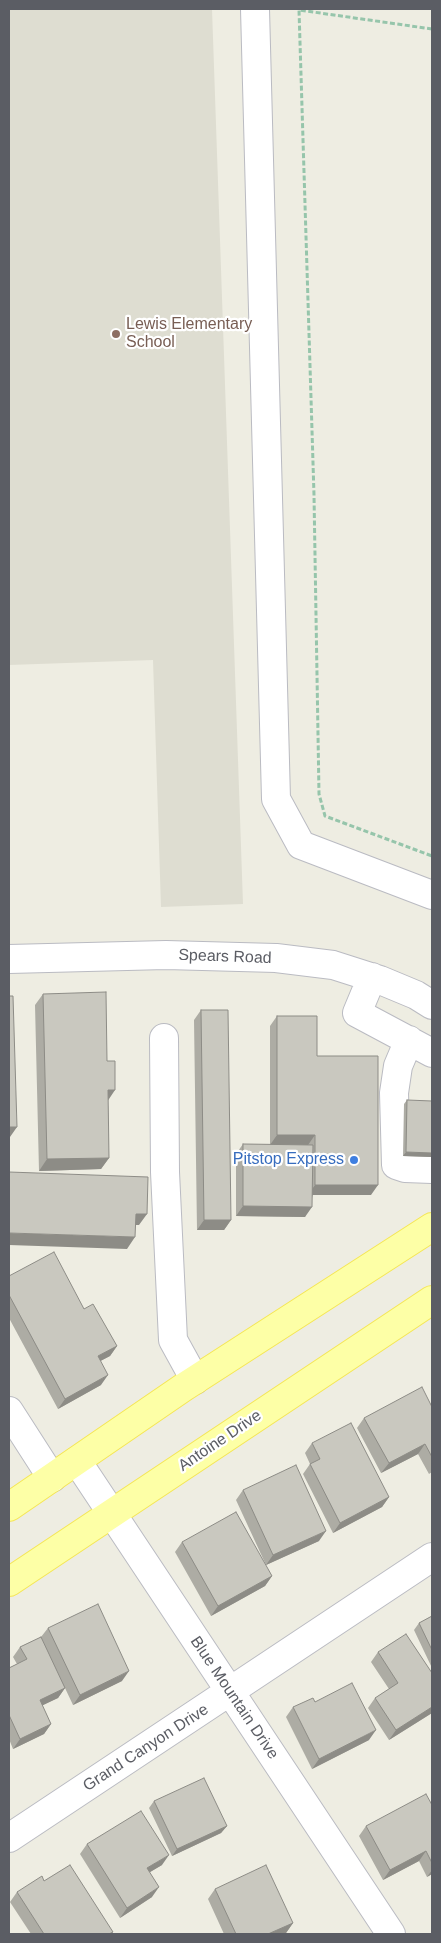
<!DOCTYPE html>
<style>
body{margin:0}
#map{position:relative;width:441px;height:1943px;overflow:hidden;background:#eeede2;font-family:Arial,sans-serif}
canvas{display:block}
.frame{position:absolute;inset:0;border:10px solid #5b5d64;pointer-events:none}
</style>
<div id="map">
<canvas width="441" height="1943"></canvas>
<div class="frame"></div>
</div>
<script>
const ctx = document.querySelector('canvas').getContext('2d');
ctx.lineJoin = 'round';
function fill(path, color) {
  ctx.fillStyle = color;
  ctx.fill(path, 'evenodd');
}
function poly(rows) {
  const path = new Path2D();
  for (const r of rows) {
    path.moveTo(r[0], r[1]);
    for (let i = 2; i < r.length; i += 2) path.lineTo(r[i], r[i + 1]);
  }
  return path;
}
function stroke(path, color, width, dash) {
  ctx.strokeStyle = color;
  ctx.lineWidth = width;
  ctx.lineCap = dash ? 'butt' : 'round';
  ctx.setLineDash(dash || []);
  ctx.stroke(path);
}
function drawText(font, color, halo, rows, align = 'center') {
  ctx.font = font + ' Arial,sans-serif';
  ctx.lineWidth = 4.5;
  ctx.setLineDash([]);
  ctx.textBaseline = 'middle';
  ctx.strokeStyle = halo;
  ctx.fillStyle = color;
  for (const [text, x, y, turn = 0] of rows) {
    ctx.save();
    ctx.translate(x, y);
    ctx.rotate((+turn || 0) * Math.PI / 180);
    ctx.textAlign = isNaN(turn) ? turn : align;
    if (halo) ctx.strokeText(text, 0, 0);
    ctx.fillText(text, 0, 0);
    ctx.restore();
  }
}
fill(poly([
 [9,9,212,9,243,904,161,907,153,660,9,665]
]), '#deddd1');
const minor = poly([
 [255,9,276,799,301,845,432,895],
 [9,959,166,955,276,958,333,965,380,980,416,995,432,1005],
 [372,977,357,1013,432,1053],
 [164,1038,165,1172,173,1340,195,1380],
 [409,1040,398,1066,394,1093,396,1165,405,1168,432,1169],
 [9,1411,52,1478],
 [77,1461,391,1934],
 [9,1838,432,1557]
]);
const major = poly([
 [9,1507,184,1387,432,1227],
 [9,1582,432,1300]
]);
stroke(minor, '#babbc2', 30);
stroke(major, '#f5e654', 30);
stroke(poly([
 [432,29,299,10,314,495,319,794,325,816,432,856]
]), '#96c5ab', 3, [5, 2.5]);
stroke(minor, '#fff', 28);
stroke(major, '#fdffa6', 28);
fill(poly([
 [43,994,108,1101,109,1158,101,1169,39,1171,35,1005],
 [201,1010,231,1220,224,1230,197,1230,194,1020],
 [277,1016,317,1056,371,1195,313,1195,305,1217,236,1216,236,1154,243,1144,270,1145,270,1026],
 [407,1100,432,1157,403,1156,404,1104],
 [9,1276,117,1346,110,1356,100,1361,101,1385,58,1409,9,1318],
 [432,1407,432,1472,429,1474,418,1454,381,1473,357,1428,364,1418],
 [312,1443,389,1497,382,1507,333,1533,303,1474,310,1464,305,1453],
 [243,1490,319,1541,266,1565,236,1500],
 [182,1542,272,1576,265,1586,211,1616,175,1552],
 [432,1616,432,1668,414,1630,419,1623],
 [48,1628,122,1681,73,1705,65,1688,58,1698,42,1705,51,1724,44,1734,13,1749,9,1739,9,1668,17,1664,13,1657,20,1647,41,1637],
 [378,1652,432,1673,432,1713,389,1740,368,1708,375,1698,389,1689,371,1662],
 [293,1707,369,1740,312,1769,286,1717],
 [154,1801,227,1826,221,1833,172,1856,149,1808],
 [432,1805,432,1874,427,1877,419,1861,383,1880,359,1836,366,1826],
 [87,1844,162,1865,150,1872,152,1897,120,1918,80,1854],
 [44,1881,113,1932,111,1934,31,1934,10,1902,17,1892],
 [215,1889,293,1923,286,1933,283,1934,224,1934,208,1899]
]), '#adaca4');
fill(poly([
 [108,1090,115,1090,107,1102],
 [9,1127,17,1127,10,1137,9,1137],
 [277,1135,315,1135,308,1145,270,1145],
 [406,1152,432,1153,432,1157,403,1156],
 [109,1158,101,1169,39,1171,47,1159],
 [315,1185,378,1185,371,1195,308,1195],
 [243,1206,312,1207,305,1217,236,1216],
 [136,1214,147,1214,139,1225,128,1225],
 [204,1220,231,1220,224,1230,197,1230],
 [9,1233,135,1237,127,1249,9,1245],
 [117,1346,110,1356,91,1366,98,1356],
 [108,1375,101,1385,58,1409,65,1399],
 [425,1444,418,1454,381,1473,389,1463],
 [389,1497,382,1507,333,1533,340,1523],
 [326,1531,319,1541,266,1565,273,1555],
 [272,1576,265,1586,211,1616,218,1606],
 [129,1671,122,1681,73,1705,80,1695],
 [65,1688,58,1698,33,1710,40,1700],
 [432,1707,432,1713,389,1740,396,1730],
 [51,1724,44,1734,13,1749,20,1739],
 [376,1730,369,1740,312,1769,319,1759],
 [227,1826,221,1833,172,1856,177,1849],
 [426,1851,419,1861,383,1880,390,1870],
 [169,1855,162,1865,140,1878,147,1868],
 [432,1870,432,1874,427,1877],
 [159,1887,152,1897,120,1918,127,1908],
 [293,1923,286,1933,283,1934,268,1934]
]), '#8d8c86');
const building = poly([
 [106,992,107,1061,115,1061,115,1090,108,1090,109,1158,47,1159,43,994,106,992],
 [9,996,13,996,17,1127,9,1127,9,996],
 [201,1010,228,1010,231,1220,204,1220,201,1010],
 [277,1016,317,1016,317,1056,378,1056,378,1185,315,1185,315,1135,277,1135,277,1016],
 [407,1100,432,1101,432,1153,406,1152,407,1100],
 [243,1144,313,1145,312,1207,243,1206,243,1144],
 [9,1172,148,1177,147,1214,136,1214,135,1237,9,1233,9,1172],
 [54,1252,84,1309,93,1304,117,1346,98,1356,108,1375,65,1399,9,1295,9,1276,54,1252],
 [422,1387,432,1407,432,1457,425,1444,389,1463,364,1418,422,1387],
 [351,1423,389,1497,340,1523,310,1464,320,1459,312,1443,351,1423],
 [296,1465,326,1531,273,1555,243,1490,296,1465],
 [236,1512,272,1576,218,1606,182,1542,236,1512],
 [98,1604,129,1671,80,1695,48,1628,98,1604],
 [432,1616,432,1650,419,1623,432,1616],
 [406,1634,432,1673,432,1707,396,1730,375,1698,398,1683,378,1652,406,1634],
 [41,1637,65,1688,40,1700,51,1724,20,1739,9,1715,9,1668,27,1659,20,1647,41,1637],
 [352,1683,376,1730,319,1759,293,1707,313,1698,315,1702,352,1683],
 [204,1778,227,1826,177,1849,154,1801,204,1778],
 [426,1794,432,1805,432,1863,426,1851,390,1870,366,1826,426,1794],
 [141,1811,169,1855,147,1868,159,1887,127,1908,87,1844,141,1811],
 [70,1865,113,1932,109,1934,44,1934,17,1892,42,1876,44,1881,70,1865],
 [266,1865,293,1923,268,1934,236,1934,215,1889,266,1865]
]);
fill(building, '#c9c8bf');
stroke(building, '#8d8c86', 1);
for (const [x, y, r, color] of [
 [116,334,5,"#8d6e63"],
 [354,1160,5,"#3f7fe0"]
]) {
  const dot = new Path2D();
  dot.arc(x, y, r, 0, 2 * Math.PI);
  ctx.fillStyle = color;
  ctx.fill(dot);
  stroke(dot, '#fff', 2);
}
drawText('16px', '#785e54', '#fff', [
 ["Lewis Elementary",126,325],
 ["School",126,343]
], 'left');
drawText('16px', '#5b5d64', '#fff', [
 ["Spears Road",225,957,2],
 ["Antoine Drive",220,1441,-34],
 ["Blue Mountain Drive",234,1698,56],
 ["Grand Canyon Drive",146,1748,-33]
]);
drawText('16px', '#366cbe', '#fff', [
 ["Pitstop Express",344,1160]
], 'right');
</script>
